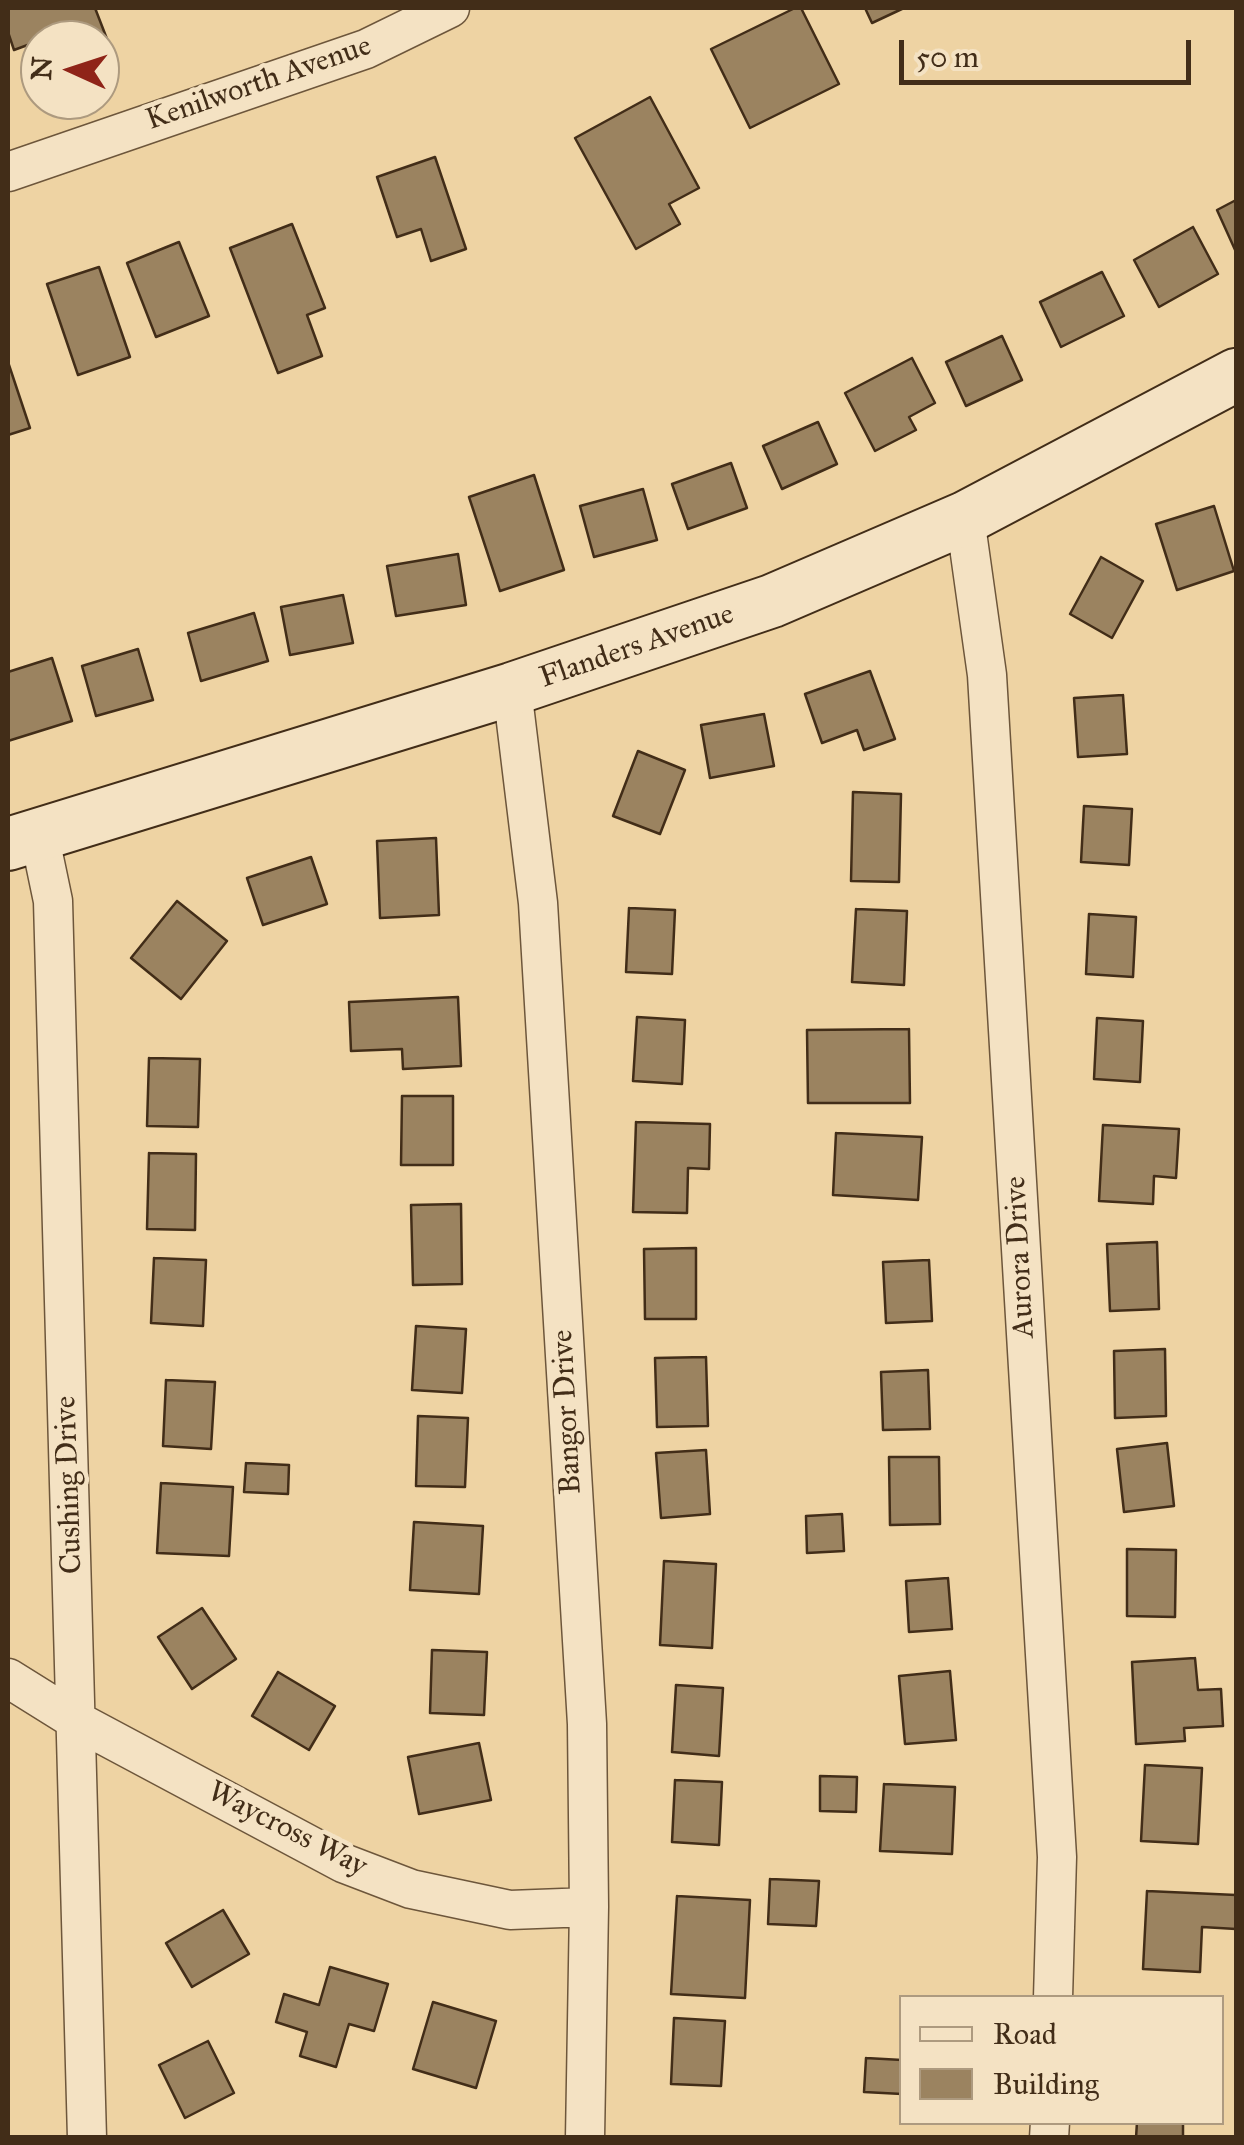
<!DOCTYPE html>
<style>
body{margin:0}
#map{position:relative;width:1244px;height:2145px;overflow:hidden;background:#eed3a3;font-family:"IM FELL Great Primer",serif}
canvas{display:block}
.frame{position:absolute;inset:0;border:10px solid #422d18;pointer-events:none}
.legend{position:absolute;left:899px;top:1995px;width:325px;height:130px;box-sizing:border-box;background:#f4e2c3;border:2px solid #ad9a7f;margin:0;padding:12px 18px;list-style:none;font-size:30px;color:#422d18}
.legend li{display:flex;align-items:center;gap:20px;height:50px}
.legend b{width:50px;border:2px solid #ad9a7f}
.north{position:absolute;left:20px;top:20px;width:100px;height:100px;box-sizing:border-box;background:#f4e2c3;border:2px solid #ad9a7f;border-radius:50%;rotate:273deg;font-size:28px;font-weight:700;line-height:40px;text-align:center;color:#422d18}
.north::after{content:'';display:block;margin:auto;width:35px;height:45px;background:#8f2418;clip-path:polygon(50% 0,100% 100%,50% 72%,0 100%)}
.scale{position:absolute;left:899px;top:40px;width:292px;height:45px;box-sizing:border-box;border:5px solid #422d18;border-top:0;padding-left:12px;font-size:30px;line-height:35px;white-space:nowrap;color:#422d18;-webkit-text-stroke:8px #f4e2c3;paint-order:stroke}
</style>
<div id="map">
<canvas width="1244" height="2145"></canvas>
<div class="frame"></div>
<ul class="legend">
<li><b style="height:12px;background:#f4e2c3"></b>Road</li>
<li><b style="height:28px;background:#9b8360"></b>Building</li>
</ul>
<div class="north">N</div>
<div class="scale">50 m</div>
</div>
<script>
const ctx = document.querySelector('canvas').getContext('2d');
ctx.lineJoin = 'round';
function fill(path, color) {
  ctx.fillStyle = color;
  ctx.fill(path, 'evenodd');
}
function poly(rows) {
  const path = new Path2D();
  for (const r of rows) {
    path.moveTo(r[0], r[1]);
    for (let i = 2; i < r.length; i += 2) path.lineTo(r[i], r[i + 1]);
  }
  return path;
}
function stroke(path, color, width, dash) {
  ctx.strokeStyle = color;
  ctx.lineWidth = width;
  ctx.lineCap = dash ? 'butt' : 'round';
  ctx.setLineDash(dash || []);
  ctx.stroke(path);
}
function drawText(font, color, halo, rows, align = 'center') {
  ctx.font = font + ' "IM FELL Great Primer",serif';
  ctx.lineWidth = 9;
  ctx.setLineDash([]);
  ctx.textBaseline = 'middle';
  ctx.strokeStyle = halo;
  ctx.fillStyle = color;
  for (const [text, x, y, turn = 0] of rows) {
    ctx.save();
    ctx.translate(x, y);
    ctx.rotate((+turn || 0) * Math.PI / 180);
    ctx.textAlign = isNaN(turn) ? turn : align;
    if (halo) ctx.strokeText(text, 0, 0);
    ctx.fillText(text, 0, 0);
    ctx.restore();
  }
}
const building = poly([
 [8,8,95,8,107,39,40,40,40,64,33,43,14,50,8,32,8,8],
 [795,8,801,8,839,84,750,128,711,49,795,8],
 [865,8,904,8,872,23,865,8],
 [650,97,699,188,669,204,680,224,636,249,575,138,650,97],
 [435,157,466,249,431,261,421,229,397,237,377,177,435,157],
 [1236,200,1236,252,1217,210,1236,200],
 [292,224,325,308,307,315,322,356,278,373,230,248,292,224],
 [1193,227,1218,274,1159,307,1134,260,1193,227],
 [179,242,209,316,156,337,127,263,179,242],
 [99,267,130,357,78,375,47,284,99,267],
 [1102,272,1124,316,1061,347,1040,302,1102,272],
 [1002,336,1022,380,966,406,946,362,1002,336],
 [912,358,935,403,909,417,916,430,875,451,845,393,912,358],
 [8,362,30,428,8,435,8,362],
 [818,422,837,464,782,489,763,446,818,422],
 [731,463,747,508,688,529,672,484,731,463],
 [534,475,564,570,500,591,469,497,534,475],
 [643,489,657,540,594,557,580,506,643,489],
 [1214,506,1234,571,1177,590,1156,524,1214,506],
 [458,554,466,605,396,616,387,566,458,554],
 [1101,557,1143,581,1112,638,1070,614,1101,557],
 [343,595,353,643,290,655,281,607,343,595],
 [254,613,268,661,201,681,188,633,254,613],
 [138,649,153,700,96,716,82,666,138,649],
 [52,658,72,721,8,741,8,672,52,658],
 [870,671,895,739,864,750,857,730,822,743,805,694,870,671],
 [1123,695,1127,754,1078,757,1074,698,1123,695],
 [764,714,774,766,710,778,701,725,764,714],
 [638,751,685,770,660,834,613,816,638,751],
 [853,792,901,794,899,882,851,881,853,792],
 [1084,806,1132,809,1129,865,1081,862,1084,806],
 [436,838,439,915,380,918,377,841,436,838],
 [311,857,327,904,263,925,247,878,311,857],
 [177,901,227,941,181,999,131,958,177,901],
 [629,908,675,910,672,974,626,972,629,908],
 [856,909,907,911,904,985,852,982,856,909],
 [1089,914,1136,917,1133,977,1086,974,1089,914],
 [458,997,461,1066,403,1069,402,1049,351,1051,349,1002,458,997],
 [637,1017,685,1020,682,1084,633,1081,637,1017],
 [1097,1018,1143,1021,1140,1082,1094,1079,1097,1018],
 [909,1029,910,1103,808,1103,807,1030,909,1029],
 [149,1058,200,1059,198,1127,147,1126,149,1058],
 [402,1096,453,1096,453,1165,401,1165,402,1096],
 [636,1122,710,1124,709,1169,688,1168,687,1213,633,1212,636,1122],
 [1103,1125,1179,1129,1176,1178,1154,1176,1153,1204,1099,1201,1103,1125],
 [836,1133,922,1137,918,1200,833,1195,836,1133],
 [149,1153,196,1154,195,1230,147,1229,149,1153],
 [461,1204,462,1284,413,1285,411,1205,461,1204],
 [1157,1242,1159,1309,1110,1311,1107,1244,1157,1242],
 [696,1248,696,1319,645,1319,644,1249,696,1248],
 [154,1258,206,1260,203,1326,151,1323,154,1258],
 [929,1260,932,1321,886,1323,883,1262,929,1260],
 [416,1326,466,1329,462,1393,412,1390,416,1326],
 [1165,1349,1166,1416,1115,1418,1114,1351,1165,1349],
 [706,1357,708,1426,657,1427,655,1358,706,1357],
 [928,1370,930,1429,883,1430,881,1372,928,1370],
 [166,1380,215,1382,211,1449,163,1446,166,1380],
 [418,1416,468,1418,465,1487,416,1486,418,1416],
 [1167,1443,1174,1506,1124,1512,1117,1449,1167,1443],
 [706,1450,710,1514,661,1518,656,1453,706,1450],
 [889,1457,939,1457,940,1524,890,1525,889,1457],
 [246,1463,289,1465,288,1494,244,1492,246,1463],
 [161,1483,233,1487,229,1556,157,1553,161,1483],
 [842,1514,844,1551,807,1553,806,1516,842,1514],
 [414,1522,483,1526,479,1594,410,1590,414,1522],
 [1127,1549,1176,1550,1175,1617,1127,1616,1127,1549],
 [664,1561,716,1564,712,1648,660,1645,664,1561],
 [948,1578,952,1629,909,1632,906,1581,948,1578],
 [202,1608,236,1659,192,1689,158,1637,202,1608],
 [432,1650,487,1652,484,1715,430,1713,432,1650],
 [1195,1658,1198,1690,1221,1689,1223,1726,1184,1728,1185,1741,1136,1744,1132,1662,1195,1658],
 [950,1671,956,1740,905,1744,899,1676,950,1671],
 [278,1672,335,1706,309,1750,252,1716,278,1672],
 [676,1685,723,1688,719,1756,672,1752,676,1685],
 [479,1743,491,1800,419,1814,408,1757,479,1743],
 [1145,1765,1202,1768,1198,1844,1141,1841,1145,1765],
 [820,1776,857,1777,856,1812,820,1811,820,1776],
 [675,1780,722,1782,719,1845,672,1842,675,1780],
 [884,1784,955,1787,952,1854,880,1851,884,1784],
 [770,1879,819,1881,816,1926,768,1924,770,1879],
 [1147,1891,1236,1895,1236,1929,1202,1927,1200,1972,1143,1969,1147,1891],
 [677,1896,750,1900,745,1998,671,1994,677,1896],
 [223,1910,249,1954,192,1987,166,1943,223,1910],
 [330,1967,388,1984,374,2031,349,2024,336,2067,300,2056,307,2032,276,2022,284,1994,319,2005,330,1967],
 [433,2002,496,2021,476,2088,413,2069,433,2002],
 [674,2018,725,2021,721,2086,671,2084,674,2018],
 [208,2041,234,2093,185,2118,159,2065,208,2041],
 [866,2058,902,2060,902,2094,864,2092,866,2058],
 [1137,2122,1183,2122,1183,2138,1136,2138,1137,2122]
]);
fill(building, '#9b8360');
stroke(building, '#422d18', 2.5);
const street = poly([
 [8,172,366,49,450,8],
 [965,518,987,675,1057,1857,1053,1998],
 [512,689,538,903,587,1724,589,1907,585,2138],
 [39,834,53,901,87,2138],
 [8,1678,77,1721,343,1863,411,1889,510,1910,589,1907],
 [1049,2138,1050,2122]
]);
const secondary = poly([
 [8,844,512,689,772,601,965,518,1236,375]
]);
stroke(street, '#6d563b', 41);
stroke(secondary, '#422d18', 56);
stroke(street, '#f4e2c3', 38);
stroke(secondary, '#f4e2c3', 52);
drawText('30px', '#422d18', '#f4e2c3', [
 ["Kenilworth Avenue",259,84,-19],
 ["Flanders Avenue",637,647,-19],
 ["Aurora Drive",1021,1257,-93],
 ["Bangor Drive",568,1412,-93],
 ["Cushing Drive",70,1485,-92],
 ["Waycross Way",287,1830,27]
]);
</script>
